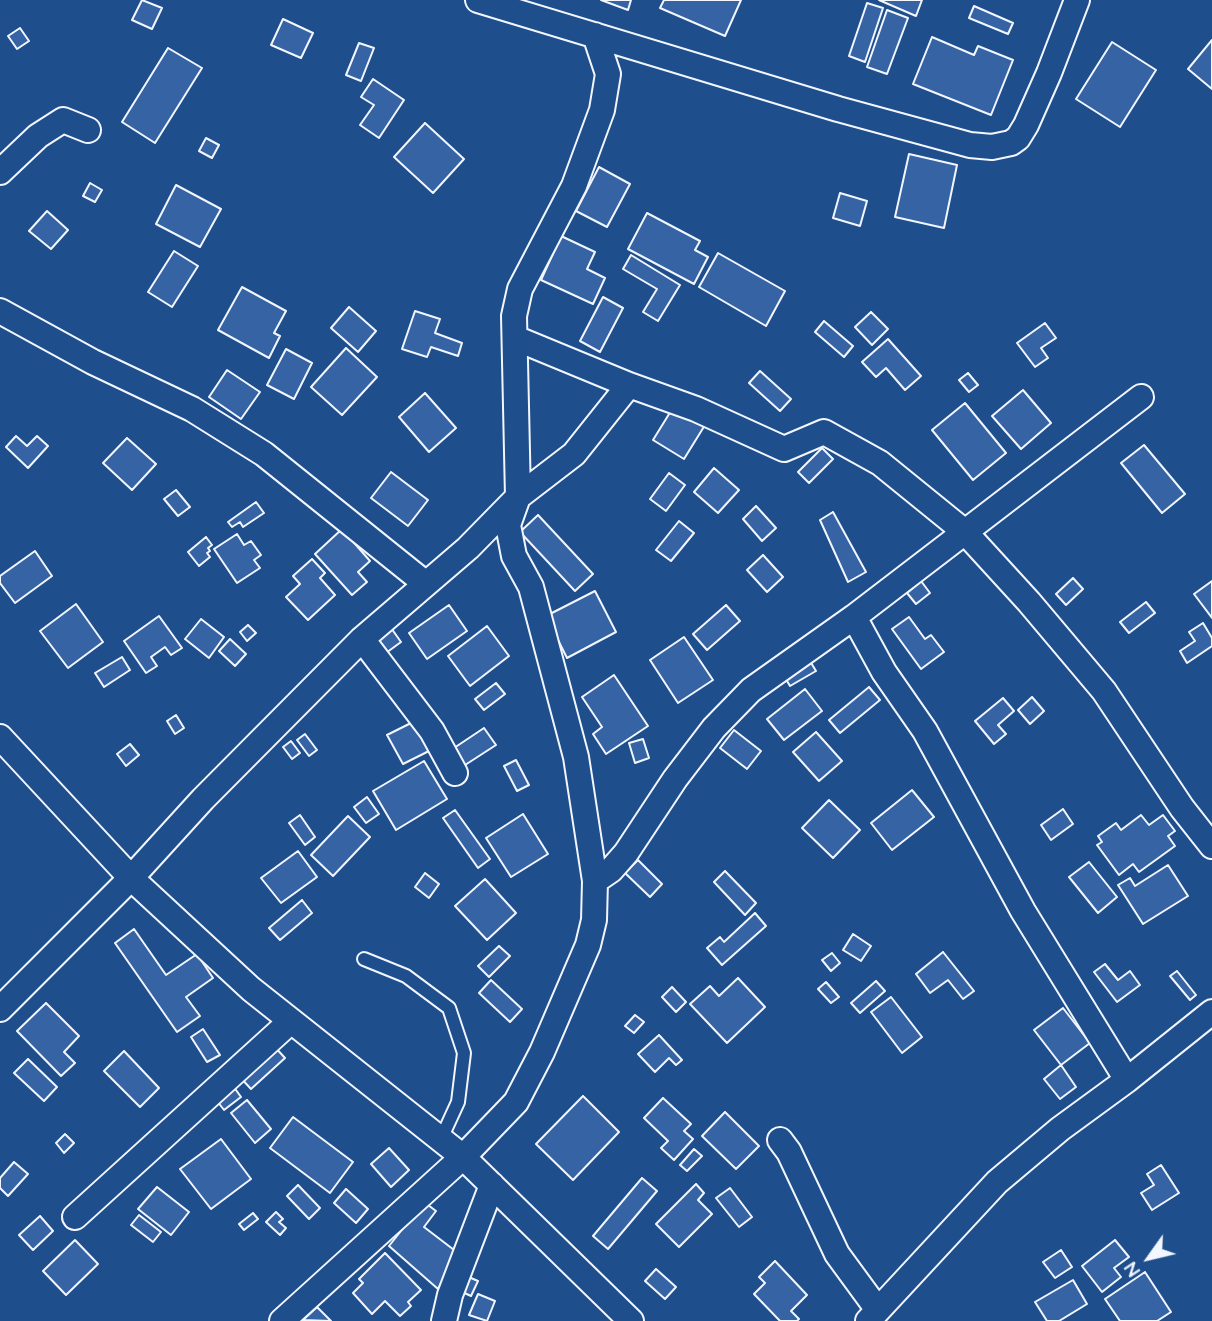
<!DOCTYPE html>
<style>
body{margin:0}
#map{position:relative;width:1212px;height:1321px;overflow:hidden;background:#1f4e8c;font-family:Quicksand,sans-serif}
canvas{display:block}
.north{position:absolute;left:1114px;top:1223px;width:70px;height:70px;-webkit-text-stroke:5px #1f4e8c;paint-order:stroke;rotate:236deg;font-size:19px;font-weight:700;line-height:28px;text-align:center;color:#f2f6ff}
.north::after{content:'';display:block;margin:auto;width:24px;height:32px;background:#f2f6ff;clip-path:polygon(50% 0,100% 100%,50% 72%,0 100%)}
</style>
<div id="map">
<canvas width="1212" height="1321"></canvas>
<div class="north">N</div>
</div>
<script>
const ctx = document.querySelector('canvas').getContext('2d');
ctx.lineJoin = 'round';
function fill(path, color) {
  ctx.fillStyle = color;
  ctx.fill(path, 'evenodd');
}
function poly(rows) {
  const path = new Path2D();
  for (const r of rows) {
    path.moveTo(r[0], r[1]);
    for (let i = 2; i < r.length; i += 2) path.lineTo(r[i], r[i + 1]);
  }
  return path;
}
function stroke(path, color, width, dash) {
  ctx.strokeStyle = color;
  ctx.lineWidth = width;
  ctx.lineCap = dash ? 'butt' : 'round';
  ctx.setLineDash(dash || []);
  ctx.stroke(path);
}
const building = poly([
 [142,0,162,8,152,29,132,20,142,0],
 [601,0,631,0,628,10,601,0],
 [664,0,741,0,725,36,660,8,664,0],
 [879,0,922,0,916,16,879,0],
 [867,3,883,8,865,62,849,56,867,3],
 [974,6,1013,23,1008,34,969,18,974,6],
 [887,10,908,18,887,74,867,67,887,10],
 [283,19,313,33,301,58,271,45,283,19],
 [20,28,29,41,17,49,8,36,20,28],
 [932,37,974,55,978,46,1013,60,991,115,913,84,932,37],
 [1212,40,1212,89,1188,69,1212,40],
 [1112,42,1156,70,1120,127,1076,99,1112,42],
 [359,43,374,48,361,81,346,75,359,43],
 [168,48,202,68,155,143,122,122,168,48],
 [373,79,404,100,379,138,360,125,374,105,361,97,373,79],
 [425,123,464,159,433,193,394,157,425,123],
 [206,138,219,145,212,158,199,151,206,138],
 [909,154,957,165,944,228,895,217,909,154],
 [599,167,630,184,607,227,576,211,599,167],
 [90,183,102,190,95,202,83,196,90,183],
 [176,185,221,209,200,247,156,224,176,185],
 [840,193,867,201,860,226,833,218,840,193],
 [47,211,68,230,51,249,29,231,47,211],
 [647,213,700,241,695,250,708,257,694,284,628,249,647,213],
 [561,236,595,252,587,269,605,278,593,304,541,280,561,236],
 [174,251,198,266,172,307,148,292,174,251],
 [718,253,785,291,766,326,699,287,718,253],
 [631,255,680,285,658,321,643,312,657,289,623,269,631,255],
 [242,287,286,311,274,333,280,336,269,358,218,330,242,287],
 [603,297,623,308,600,352,580,341,603,297],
 [349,307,376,331,358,352,331,328,349,307],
 [415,311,440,319,435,333,462,343,458,356,431,347,427,357,402,349,415,311],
 [871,312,888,329,872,345,855,327,871,312],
 [824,321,853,346,844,357,815,332,824,321],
 [1045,323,1056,338,1041,348,1048,358,1035,367,1017,343,1045,323],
 [888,339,921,376,905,390,886,368,876,377,862,362,888,339],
 [346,348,377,377,342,415,311,387,346,348],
 [286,349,312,363,294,399,267,385,286,349],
 [227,370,260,392,241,419,209,397,227,370],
 [760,371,791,399,780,411,749,383,760,371],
 [968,373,978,385,969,392,959,380,968,373],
 [1023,390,1051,423,1021,449,992,416,1023,390],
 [425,393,456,428,429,452,399,417,425,393],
 [965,403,1006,453,973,480,932,430,965,403],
 [674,406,705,425,684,459,653,440,674,406],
 [16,436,27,446,37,436,48,446,28,468,6,447,16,436],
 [127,438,156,464,132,490,103,463,127,438],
 [1144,445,1185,494,1162,513,1121,463,1144,445],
 [822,448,833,459,809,483,798,472,822,448],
 [714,468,739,490,718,513,694,492,714,468],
 [391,472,428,500,408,526,371,498,391,472],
 [669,473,685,485,666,511,650,499,669,473],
 [176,490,190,507,178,516,164,499,176,490],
 [256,502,264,513,243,527,240,522,232,527,228,522,256,502],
 [756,506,776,528,762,541,743,519,756,506],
 [833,512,866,572,848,582,820,520,833,512],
 [538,515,593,574,575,591,520,532,538,515],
 [679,521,694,533,671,561,656,550,679,521],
 [342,529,370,561,358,572,367,582,352,595,315,554,342,529],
 [237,534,244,545,251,541,261,555,254,560,260,568,237,583,214,549,237,534],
 [206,537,212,545,208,548,210,551,207,553,210,557,199,566,188,552,206,537],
 [35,551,52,576,15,603,0,583,0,576,35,551],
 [763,555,783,577,767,592,747,570,763,555],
 [312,559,325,573,320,578,335,595,308,620,286,597,300,584,293,576,312,559],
 [1073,578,1083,589,1066,605,1056,594,1073,578],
 [921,581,930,593,916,604,907,593,921,581],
 [1212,581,1212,618,1194,594,1212,581],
 [595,591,616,632,567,658,546,616,595,591],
 [1146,602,1155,613,1129,633,1120,622,1146,602],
 [76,604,103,642,68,668,40,631,76,604],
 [449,605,467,631,427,659,409,633,449,605],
 [726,605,740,621,707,650,693,634,726,605],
 [159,616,182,648,171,655,165,647,151,657,157,666,146,673,124,641,159,616],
 [909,617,925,639,931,635,944,652,921,669,892,629,909,617],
 [201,619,224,637,209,658,185,639,201,619],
 [1203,623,1212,638,1212,646,1187,663,1180,651,1195,641,1189,632,1203,623],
 [248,625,256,633,247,641,240,632,248,625],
 [389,625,401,642,386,653,373,636,389,625],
 [487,626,509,656,470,686,448,656,487,626],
 [684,637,713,680,678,703,650,660,684,637],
 [230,639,246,654,235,666,219,651,230,639],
 [122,657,130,670,104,687,95,673,122,657],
 [810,661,816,671,790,686,784,676,810,661],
 [614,675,648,726,606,754,593,734,602,727,582,697,614,675],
 [496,683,505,694,484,710,475,699,496,683],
 [869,687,880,700,840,733,829,720,869,687],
 [805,689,822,711,784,740,767,719,805,689],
 [1032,697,1044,711,1030,724,1018,710,1032,697],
 [1003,698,1014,711,998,725,1006,734,994,744,975,721,1003,698],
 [176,715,184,728,175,734,167,721,176,715],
 [417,720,433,749,403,764,387,735,417,720],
 [484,728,496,745,462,767,451,750,484,728],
 [734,730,761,751,747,769,720,748,734,730],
 [816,732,842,761,819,781,793,752,816,732],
 [305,734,317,750,309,756,297,740,305,734],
 [643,739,649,758,635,763,629,743,643,739],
 [291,741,300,753,292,759,283,747,291,741],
 [130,744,139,755,126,766,117,754,130,744],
 [516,760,529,785,517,791,504,766,516,760],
 [424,761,447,799,396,830,373,791,424,761],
 [912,790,934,817,892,850,871,823,912,790],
 [367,797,379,814,366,823,354,807,367,797],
 [829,800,860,830,833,858,802,828,829,800],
 [1063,809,1073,824,1051,840,1041,825,1063,809],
 [455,810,490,859,478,868,443,818,455,810],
 [523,814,548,854,511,877,486,838,523,814],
 [300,815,315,837,305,845,289,823,300,815],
 [1141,815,1149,825,1163,815,1175,831,1168,836,1175,846,1139,872,1133,864,1119,875,1097,845,1102,842,1098,836,1116,823,1121,830,1141,815],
 [348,816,370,837,333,876,311,855,348,816],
 [298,851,317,877,281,903,261,878,298,851],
 [638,860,662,884,650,897,625,873,638,860],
 [1089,862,1117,897,1098,913,1069,877,1089,862],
 [1168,865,1188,896,1143,924,1118,885,1130,878,1135,886,1168,865],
 [725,871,756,903,745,915,714,882,725,871],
 [425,873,439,884,429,898,415,887,425,873],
 [485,879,516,913,487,940,455,906,485,879],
 [302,900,312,913,280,940,269,928,302,900],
 [755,913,766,926,722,965,707,948,720,937,724,942,755,913],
 [134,929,166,975,197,954,213,978,186,997,200,1016,177,1032,115,943,134,929],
 [853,934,871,946,861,961,843,950,853,934],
 [499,946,510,956,489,977,478,966,499,946],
 [943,952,974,991,963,999,948,980,930,993,916,974,943,952],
 [832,953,840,963,831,971,822,960,832,953],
 [1105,964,1118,980,1130,971,1140,985,1117,1002,1094,972,1105,964],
 [1177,971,1196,995,1190,1000,1170,976,1177,971],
 [738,978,765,1007,727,1043,690,1004,710,986,719,996,738,978],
 [491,980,522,1009,510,1022,479,993,491,980],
 [876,981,885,991,860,1013,851,1003,876,981],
 [826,982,839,997,831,1003,818,989,826,982],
 [672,987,686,1002,676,1012,662,997,672,987],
 [891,997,922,1037,902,1053,871,1012,891,997],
 [46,1003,79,1036,64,1052,75,1063,61,1076,17,1031,46,1003],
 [1063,1008,1090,1043,1061,1065,1034,1030,1063,1008],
 [635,1015,644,1022,634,1033,625,1026,635,1015],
 [203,1029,220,1055,207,1062,191,1037,203,1029],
 [659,1035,682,1060,676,1065,669,1058,655,1072,638,1054,659,1035],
 [273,1045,285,1058,251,1089,239,1076,273,1045],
 [124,1051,159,1088,140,1107,104,1071,124,1051],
 [28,1059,57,1087,44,1101,14,1073,28,1059],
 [1061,1065,1076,1087,1060,1099,1044,1079,1061,1065],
 [231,1083,241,1097,224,1110,214,1097,231,1083],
 [583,1096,619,1132,573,1180,536,1144,583,1096],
 [663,1098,691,1124,684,1131,693,1139,674,1160,661,1148,668,1141,644,1118,663,1098],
 [247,1100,271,1129,255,1143,231,1113,247,1100],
 [725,1112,759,1146,736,1169,702,1136,725,1112],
 [293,1117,353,1162,330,1193,270,1148,293,1117],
 [65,1134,74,1143,64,1153,56,1143,65,1134],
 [221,1139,251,1179,211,1209,180,1169,221,1139],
 [389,1148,409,1170,391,1187,371,1164,389,1148],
 [694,1149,702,1156,687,1171,680,1165,694,1149],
 [14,1162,28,1174,8,1196,0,1188,0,1178,14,1162],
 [1161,1165,1179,1193,1152,1210,1141,1193,1154,1185,1147,1174,1161,1165],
 [642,1178,657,1191,608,1249,593,1236,642,1178],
 [696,1184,704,1193,698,1200,712,1214,679,1247,656,1224,696,1184],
 [298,1185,320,1208,309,1219,287,1196,298,1185],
 [157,1187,189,1212,171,1235,138,1209,157,1187],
 [730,1188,752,1217,739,1227,716,1198,730,1188],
 [346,1189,368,1209,356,1223,334,1203,346,1189],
 [424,1202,436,1211,424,1227,458,1253,438,1289,389,1246,424,1202],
 [276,1212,283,1219,279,1222,286,1228,280,1235,266,1222,276,1212],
 [253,1213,258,1219,244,1230,239,1224,253,1213],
 [139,1215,161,1232,153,1242,131,1225,139,1215],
 [40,1216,53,1231,33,1250,19,1235,40,1216],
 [75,1240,98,1264,66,1295,43,1271,75,1240],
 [1115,1240,1129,1257,1114,1268,1121,1277,1102,1292,1082,1266,1115,1240],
 [1061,1250,1072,1267,1055,1278,1043,1262,1061,1250],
 [385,1253,421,1290,408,1302,411,1306,400,1316,385,1301,372,1314,353,1293,363,1283,359,1279,385,1253],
 [775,1261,807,1295,791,1311,799,1319,797,1321,780,1321,754,1294,765,1283,759,1277,775,1261],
 [656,1269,676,1287,665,1299,645,1281,656,1269],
 [1145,1272,1171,1312,1157,1321,1120,1321,1105,1299,1145,1272],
 [464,1275,478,1281,471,1296,458,1290,464,1275],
 [1073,1280,1087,1304,1059,1321,1047,1321,1035,1302,1073,1280],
 [478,1294,495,1301,487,1321,469,1315,478,1294],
 [317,1307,331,1321,303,1320,317,1307]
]);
fill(building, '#3563a3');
stroke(building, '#f2f6ff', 2);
const service = poly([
 [364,959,406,976,449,1008,464,1053,458,1102,441,1139]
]);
const minor = poly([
 [478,0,838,109,970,145,992,147,1011,143,1018,138,1026,125,1049,73,1077,0],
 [0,172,38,136,63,120,88,130],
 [0,311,93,362,192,409,264,454,426,584],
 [515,338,629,385,696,409,784,449,824,432,880,463,965,532,1141,397],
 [854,617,884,672,925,731,1023,911,1127,1080],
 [362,639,432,731,455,773],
 [0,737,131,878,251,989,463,1157,631,1321],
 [595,881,611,870,626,853,675,779,714,728,751,690,854,617,965,532,1029,602,1104,691,1182,808,1212,846],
 [0,1009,131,878,203,799,362,639,468,548,518,497,574,454,629,385],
 [780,1140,789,1152,837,1254,878,1310],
 [75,1217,291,1021],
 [282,1321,463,1157,516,1102,542,1052,588,945,594,920,595,881,576,757,531,587,514,556,508,525,518,497,514,316,520,289,574,186,602,110,608,74,595,35],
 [444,1321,450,1295,492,1185],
 [868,1321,997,1182,1060,1129,1127,1080,1212,1012]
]);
stroke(service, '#f2f6ff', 16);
stroke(minor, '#f2f6ff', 28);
stroke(service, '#1f4e8c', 12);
stroke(minor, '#1f4e8c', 24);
</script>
